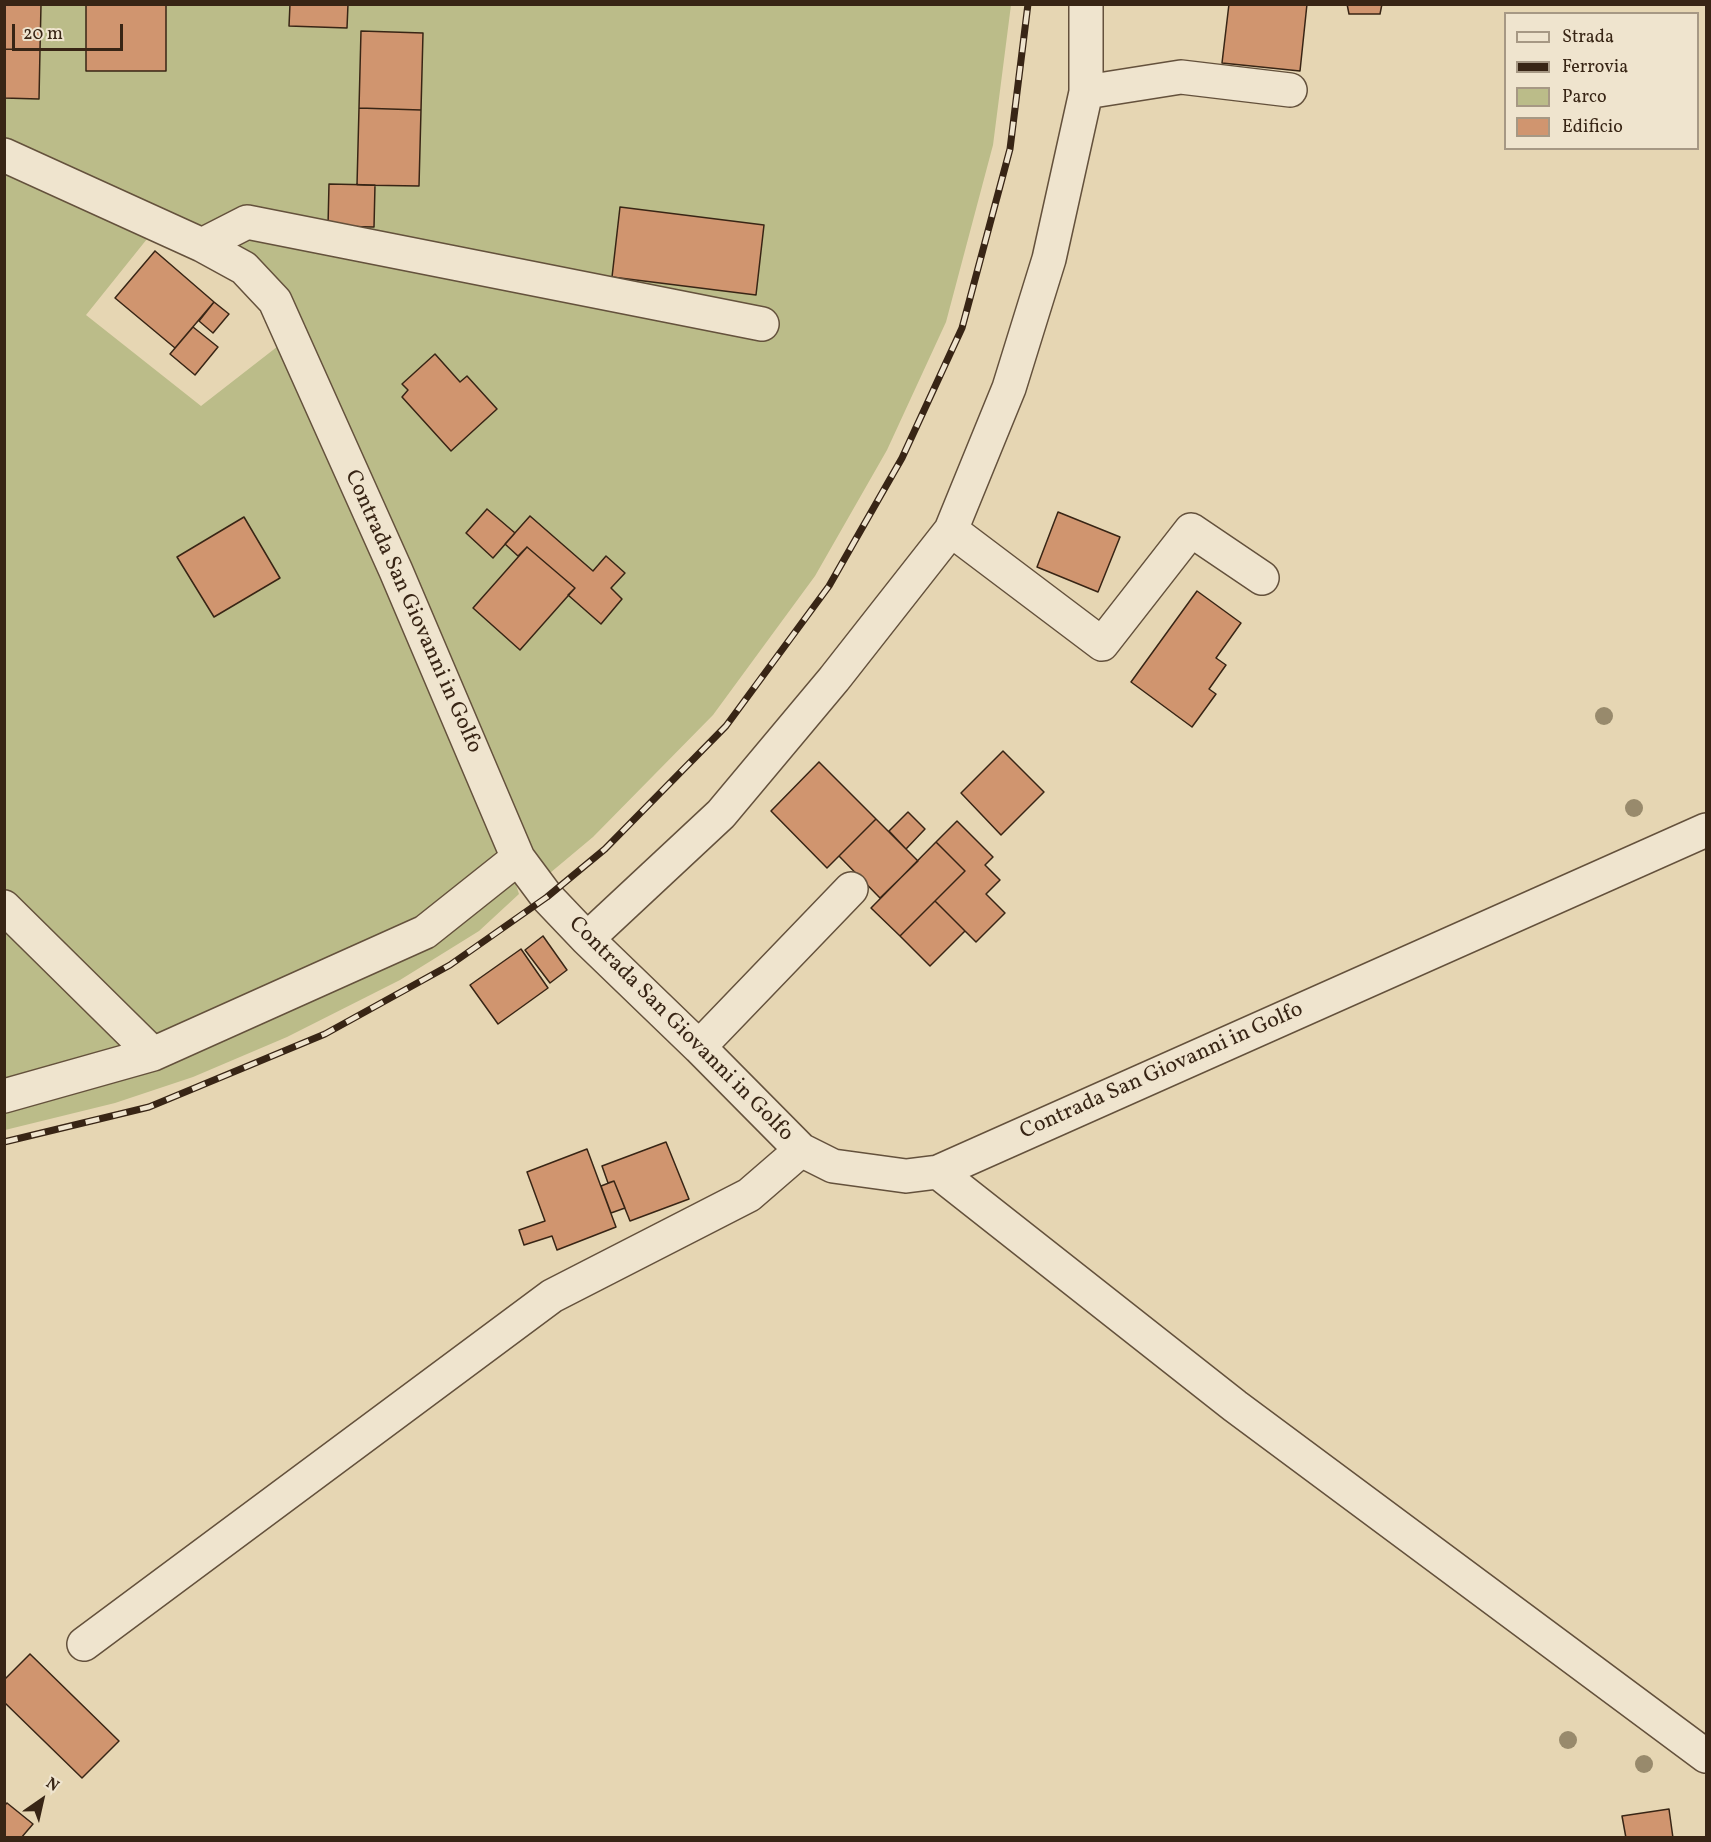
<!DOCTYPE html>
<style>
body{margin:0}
#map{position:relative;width:1711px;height:1842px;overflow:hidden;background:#e6d6b3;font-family:Vollkorn,serif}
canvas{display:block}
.frame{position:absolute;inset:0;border:6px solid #382515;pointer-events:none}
.legend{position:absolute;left:1504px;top:12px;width:195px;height:138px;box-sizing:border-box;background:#efe4ce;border:2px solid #a69884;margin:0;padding:8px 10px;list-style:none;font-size:18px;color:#382515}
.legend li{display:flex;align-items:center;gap:12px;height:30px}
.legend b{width:30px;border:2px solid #a69884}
.north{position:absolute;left:12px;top:1770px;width:60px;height:60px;-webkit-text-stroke:4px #efe4ce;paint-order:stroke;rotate:34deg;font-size:16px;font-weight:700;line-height:24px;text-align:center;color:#382515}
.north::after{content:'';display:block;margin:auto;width:21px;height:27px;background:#382515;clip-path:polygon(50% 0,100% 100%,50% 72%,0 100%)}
.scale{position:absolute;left:12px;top:24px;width:111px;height:27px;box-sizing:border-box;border:3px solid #382515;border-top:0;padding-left:8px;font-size:18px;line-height:21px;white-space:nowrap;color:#382515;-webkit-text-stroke:4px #efe4ce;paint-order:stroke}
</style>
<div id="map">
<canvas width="1711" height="1842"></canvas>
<div class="frame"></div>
<ul class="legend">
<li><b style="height:8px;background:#efe4ce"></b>Strada</li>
<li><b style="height:8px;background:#382515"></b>Ferrovia</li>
<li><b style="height:16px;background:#bbbc89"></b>Parco</li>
<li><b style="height:16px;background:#d0956f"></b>Edificio</li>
</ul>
<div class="north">N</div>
<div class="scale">20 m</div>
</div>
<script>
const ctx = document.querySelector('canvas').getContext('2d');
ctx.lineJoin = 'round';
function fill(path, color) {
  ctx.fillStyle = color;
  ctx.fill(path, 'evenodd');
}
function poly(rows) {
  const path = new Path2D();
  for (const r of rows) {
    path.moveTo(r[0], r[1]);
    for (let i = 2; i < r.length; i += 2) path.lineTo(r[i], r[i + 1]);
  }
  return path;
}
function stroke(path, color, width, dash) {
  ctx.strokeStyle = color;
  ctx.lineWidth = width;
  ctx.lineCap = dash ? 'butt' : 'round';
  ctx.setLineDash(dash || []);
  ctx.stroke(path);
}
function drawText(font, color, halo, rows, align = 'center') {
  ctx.font = font + ' Vollkorn,serif';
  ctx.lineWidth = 4.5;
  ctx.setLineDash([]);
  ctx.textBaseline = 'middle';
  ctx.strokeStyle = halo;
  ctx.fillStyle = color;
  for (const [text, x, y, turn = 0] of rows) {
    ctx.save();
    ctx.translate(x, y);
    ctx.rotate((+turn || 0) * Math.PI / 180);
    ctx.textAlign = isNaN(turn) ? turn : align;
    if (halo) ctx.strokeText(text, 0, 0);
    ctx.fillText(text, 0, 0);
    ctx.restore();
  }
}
fill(poly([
 [5,5,1011,5,993,145,946,322,887,450,815,576,713,715,593,837,544,878,276,287,5,145],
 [5,168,151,234,86,315,201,406,282,343,505,851,519,894,479,931,400,980,287,1037,193,1077,115,1103,5,1130]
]), '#bbbc89');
const building = poly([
 [4,4,41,5,40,50,4,49,4,4],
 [86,4,166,4,166,71,86,71,86,4],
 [290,4,348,4,347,28,289,26,290,4],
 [1229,4,1307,4,1300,71,1222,63,1229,4],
 [1347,4,1382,4,1380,14,1349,14,1347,4],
 [361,31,423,33,421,110,359,108,361,31],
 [4,49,40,50,39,99,4,98,4,49],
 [359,108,421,110,419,186,357,185,359,108],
 [329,184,375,185,374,227,328,226,329,184],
 [620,207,764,225,756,295,612,277,620,207],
 [155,251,214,302,175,348,115,298,155,251],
 [214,302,229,314,213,333,199,321,214,302],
 [193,327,218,347,195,375,170,354,193,327],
 [435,354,460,382,467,376,497,409,451,451,402,397,408,390,402,384,435,354],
 [487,509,515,533,493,558,466,533,487,509],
 [1058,512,1120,537,1098,592,1037,567,1058,512],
 [530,516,593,571,606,556,625,573,611,588,622,599,601,624,568,595,575,588,527,547,518,556,505,544,530,516],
 [244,517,280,578,214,617,177,557,244,517],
 [527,547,575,588,520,650,473,608,527,547],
 [1197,591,1241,623,1216,658,1226,665,1209,689,1216,694,1192,727,1131,682,1197,591],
 [1003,751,1044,792,1001,835,961,793,1003,751],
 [819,762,876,819,827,868,771,811,819,762],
 [908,812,925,829,906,849,889,831,908,812],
 [876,819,918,861,880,898,839,856,876,819],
 [957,821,993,857,985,865,1000,880,986,894,1005,913,976,942,935,901,965,871,936,842,957,821],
 [936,842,965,871,900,936,871,908,936,842],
 [935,901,965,931,930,966,900,936,935,901],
 [543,936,567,970,550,983,525,950,543,936],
 [521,949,548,988,498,1024,470,985,521,949],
 [666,1142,689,1199,630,1221,614,1181,608,1183,602,1166,666,1142],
 [587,1149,616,1227,557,1250,552,1236,524,1245,519,1230,545,1221,527,1172,587,1149],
 [614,1181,625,1208,611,1213,601,1186,614,1181],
 [30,1654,119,1741,82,1778,4,1702,4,1680,30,1654],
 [7,1803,33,1824,21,1838,4,1838,4,1806,7,1803],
 [1669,1809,1673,1838,1626,1838,1622,1816,1669,1809]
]);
fill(building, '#d0956f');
stroke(building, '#382515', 1.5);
const minor = poly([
 [1086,92,1181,77,1290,90],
 [4,155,202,245,244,268,275,301,396,571,518,858,547,897,587,939,699,1047,801,1150,833,1166,906,1176,938,1172,1706,830],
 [202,245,247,222,762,324],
 [951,530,1102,644,1191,530,1262,578],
 [4,907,153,1054],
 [587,939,721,814,834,679,951,530,1009,388,1049,259,1086,92,1086,4],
 [699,1047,851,889],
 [4,1096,153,1054,425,932,518,858],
 [938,1172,1235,1406,1706,1756],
 [84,1644,552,1296,749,1195,801,1150]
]);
stroke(minor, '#64513c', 36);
stroke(minor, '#efe4ce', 33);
const rail = poly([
 [4,1142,149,1107,325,1034,450,965,547,897,605,849,726,726,829,586,902,458,962,328,1010,149,1028,4]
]);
stroke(rail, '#382515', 7);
stroke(rail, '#efe4ce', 4.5, [14]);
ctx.fillStyle = '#988a6c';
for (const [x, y] of [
 [1604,716],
 [1634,808],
 [1568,1740],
 [1644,1764]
]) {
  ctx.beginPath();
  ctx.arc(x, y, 9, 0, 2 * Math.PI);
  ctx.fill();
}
drawText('22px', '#382515', '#efe4ce', [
 ["Contrada San Giovanni in Golfo",412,612,66],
 ["Contrada San Giovanni in Golfo",680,1030,45],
 ["Contrada San Giovanni in Golfo",1162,1072,-24]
]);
</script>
